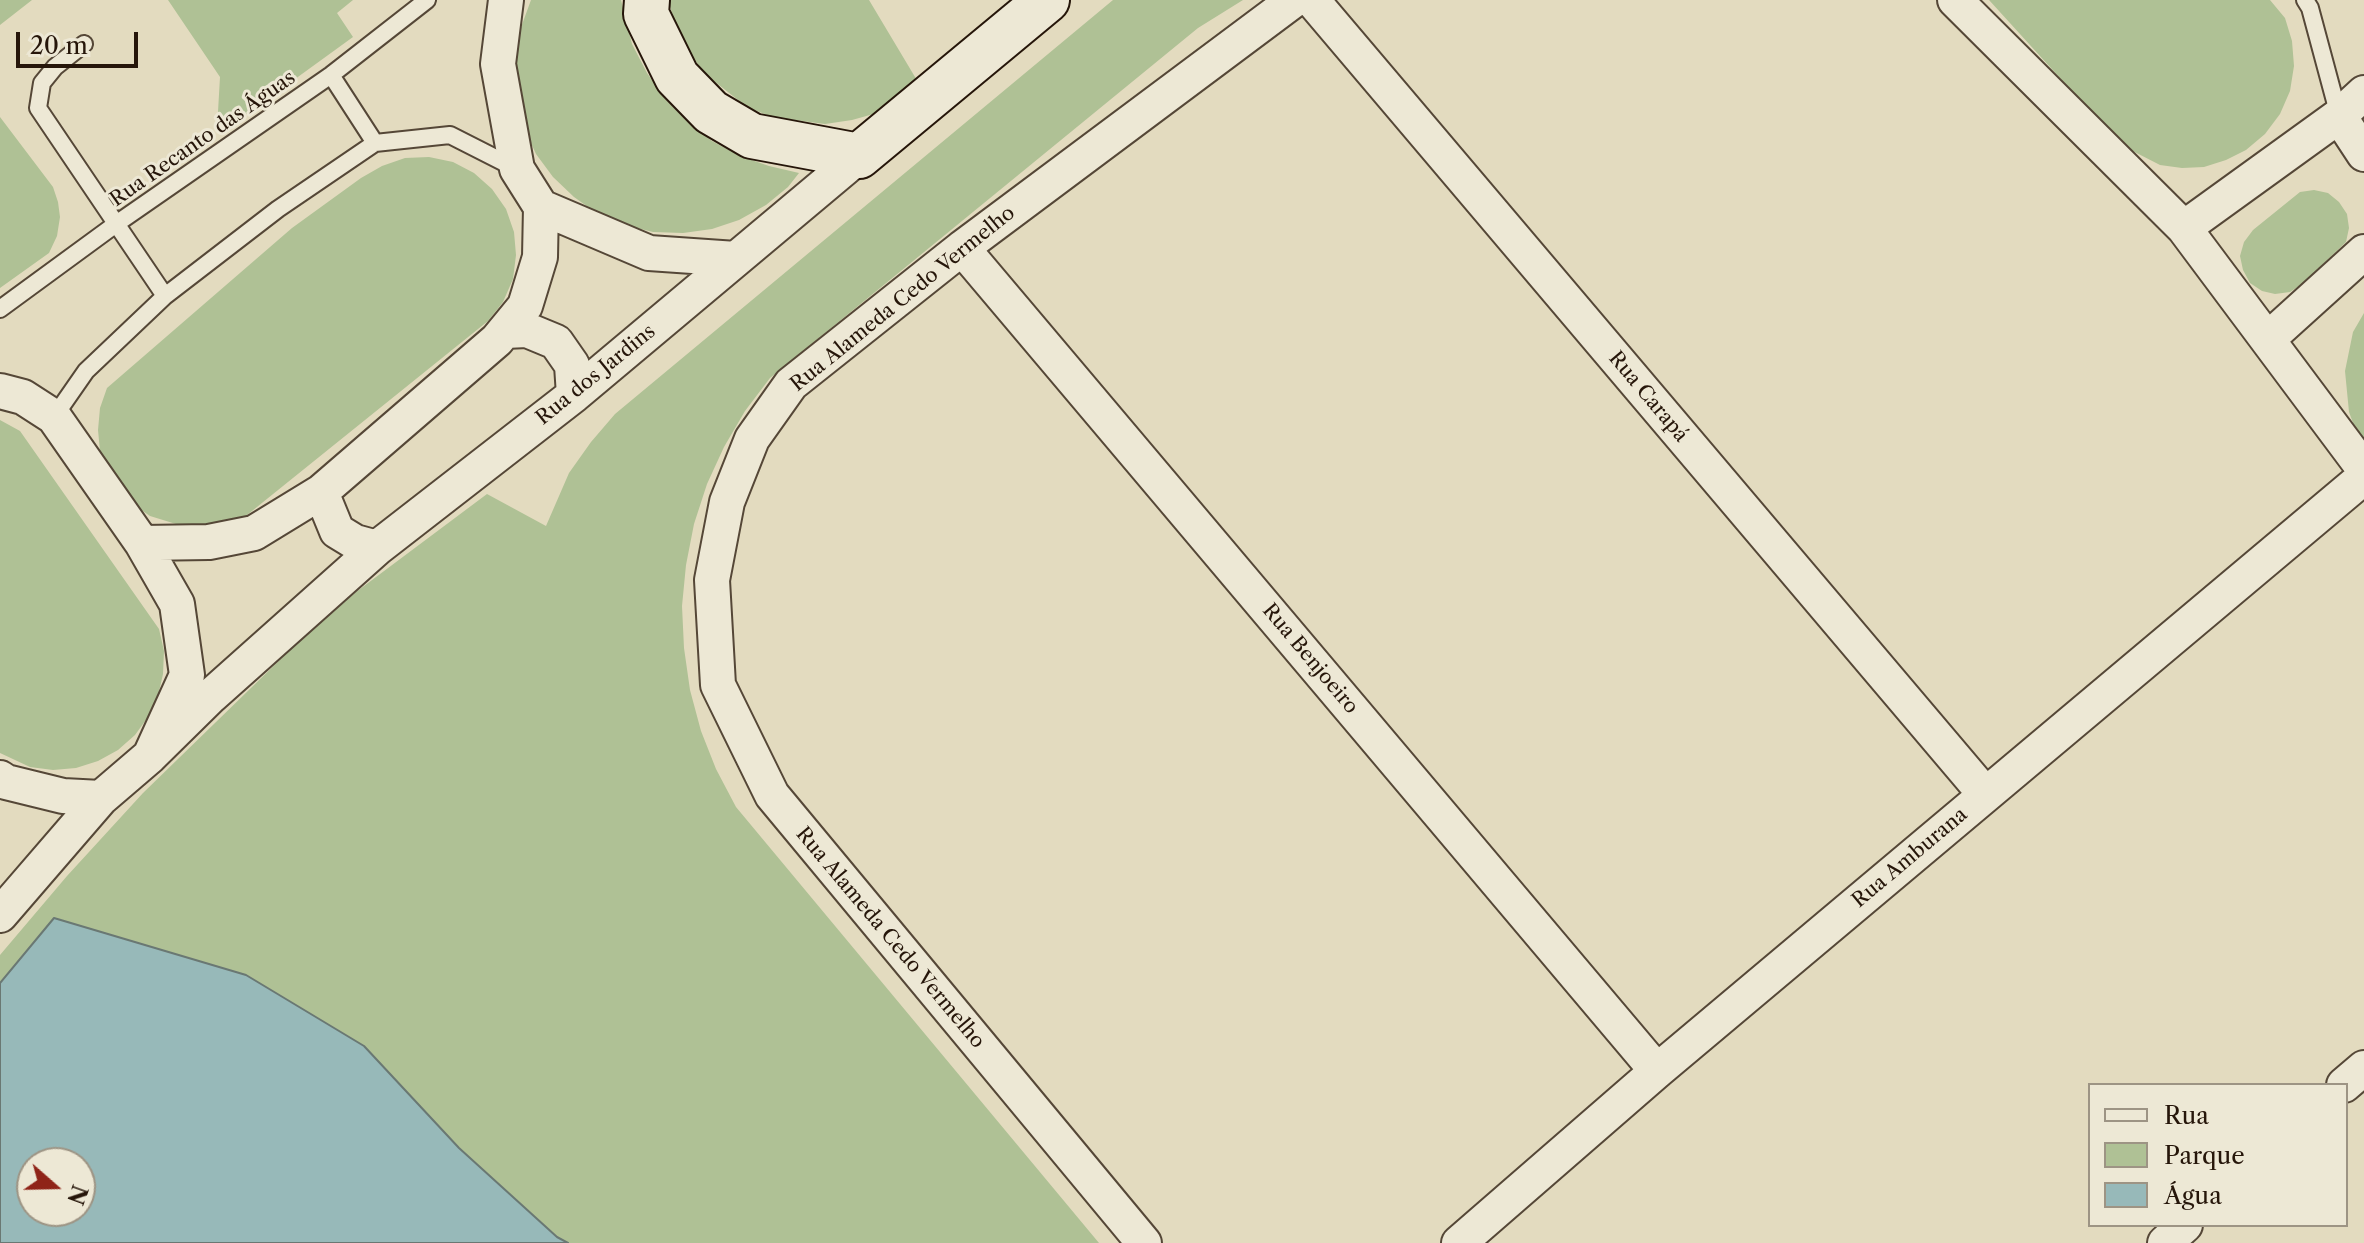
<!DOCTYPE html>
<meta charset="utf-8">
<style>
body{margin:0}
#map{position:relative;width:2364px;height:1243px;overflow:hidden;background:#e3dbbf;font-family:"Libre Caslon Text",serif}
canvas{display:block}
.legend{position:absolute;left:2088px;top:1083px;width:260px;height:144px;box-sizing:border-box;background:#ede8d5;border:2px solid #9d9484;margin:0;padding:10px 14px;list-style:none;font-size:24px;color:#26160a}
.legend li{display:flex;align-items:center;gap:16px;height:40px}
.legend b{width:40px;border:2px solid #9d9484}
.north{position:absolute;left:16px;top:1147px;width:80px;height:80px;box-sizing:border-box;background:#ede8d5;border:2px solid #9d9484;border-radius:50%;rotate:110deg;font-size:22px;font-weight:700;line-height:32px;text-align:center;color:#26160a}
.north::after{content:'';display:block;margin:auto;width:28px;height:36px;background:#8f2418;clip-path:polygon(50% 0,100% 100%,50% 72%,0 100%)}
.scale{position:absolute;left:16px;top:32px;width:122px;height:36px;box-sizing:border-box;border:4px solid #26160a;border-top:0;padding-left:10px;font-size:24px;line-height:28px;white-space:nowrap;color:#26160a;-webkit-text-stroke:6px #ede8d5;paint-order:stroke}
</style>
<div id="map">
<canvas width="2364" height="1243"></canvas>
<ul class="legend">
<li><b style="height:10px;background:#ede8d5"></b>Rua</li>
<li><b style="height:22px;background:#afc195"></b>Parque</li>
<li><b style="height:22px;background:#97b9b9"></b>Água</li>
</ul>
<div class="north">N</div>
<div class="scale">20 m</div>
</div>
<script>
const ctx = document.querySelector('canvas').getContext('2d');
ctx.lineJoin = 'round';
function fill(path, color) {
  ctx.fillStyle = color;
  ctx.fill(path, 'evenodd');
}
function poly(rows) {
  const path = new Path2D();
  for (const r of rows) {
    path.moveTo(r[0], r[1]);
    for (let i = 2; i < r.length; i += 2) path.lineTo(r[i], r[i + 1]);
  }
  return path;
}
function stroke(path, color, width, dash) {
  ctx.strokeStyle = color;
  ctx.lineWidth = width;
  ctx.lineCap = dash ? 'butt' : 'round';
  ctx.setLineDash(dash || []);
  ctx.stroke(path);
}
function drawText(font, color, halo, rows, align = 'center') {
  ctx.font = font + ' "Libre Caslon Text",serif';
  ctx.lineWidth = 6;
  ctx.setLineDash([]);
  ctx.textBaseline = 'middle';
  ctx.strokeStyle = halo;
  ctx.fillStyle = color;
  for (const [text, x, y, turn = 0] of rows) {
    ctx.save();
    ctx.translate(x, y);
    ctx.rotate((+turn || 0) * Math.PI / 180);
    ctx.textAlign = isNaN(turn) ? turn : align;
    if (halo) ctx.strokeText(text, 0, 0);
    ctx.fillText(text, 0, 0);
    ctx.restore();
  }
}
fill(poly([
 [0,0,32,0,0,25],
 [168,0,353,0,337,13,353,37,233,124,217,129,220,77],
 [531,0,621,0,632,44,647,73,666,100,688,122,712,141,740,156,769,166,799,173,788,187,766,205,739,220,712,229,683,233,653,232,625,225,598,214,574,197,553,177,536,154,524,128,514,70,516,41],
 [668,0,869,0,918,82,877,113,852,120,825,124,772,117,747,107,705,74,689,52,677,29],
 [1113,0,1243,0,1198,28,770,378,745,411,724,447,707,484,694,524,686,565,682,606,684,648,690,690,701,731,716,769,736,807,1099,1243,0,1243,0,955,67,876,143,793,289,651,356,592,487,494,546,526,569,473,591,442,615,414],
 [32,1163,80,1163,80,1211,32,1211],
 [1989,0,2270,0,2285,18,2292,41,2294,66,2290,91,2280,114,2265,134,2246,150,2226,160,2204,167,2182,168,2160,165,2121,145],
 [0,117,53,187,58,202,60,217,57,236,49,253,0,288],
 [429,157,453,162,474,173,492,189,506,209,514,232,516,255,513,279,503,302,488,321,247,515,229,523,189,528,150,516,134,505,107,471,100,451,98,430,100,408,107,388,292,228,361,178,382,166,405,158],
 [2314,190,2328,193,2339,202,2347,214,2349,228,2346,242,2302,284,2290,292,2275,294,2262,291,2250,283,2243,270,2240,256,2244,242,2253,230,2300,192],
 [2364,313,2364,442,2356,431,2349,412,2345,371,2353,332],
 [0,420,20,431,159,629,164,651,163,674,158,696,148,717,135,735,118,750,98,761,76,768,53,770,30,767,0,753]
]), '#afc195');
const water = poly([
 [54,918,246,975,364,1046,459,1148,557,1237,568,1243,0,1243,0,983,54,918],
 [32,1163,80,1163,80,1211,32,1211,32,1163]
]);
fill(water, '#97b9b9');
stroke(water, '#6a7873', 2);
const lane = poly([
 [2305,0,2310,8,2339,116],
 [84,44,55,67,42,83,38,108,165,296],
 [331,75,375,143],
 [0,309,116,224,331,75,427,0],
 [54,417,86,371,165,296,278,209,375,143,450,135,515,168]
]);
const street = poly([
 [1312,0,1985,794],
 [1955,0,2184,228,2364,469],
 [2339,116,2364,154],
 [541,207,649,253,736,259],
 [2184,228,2339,116,2364,93],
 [962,248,1657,1071],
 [505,331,527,330,556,342,572,365,574,395],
 [2268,339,2364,252],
 [0,391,23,397,54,417,142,543,177,604,187,675,150,756,101,798,63,796,6,782,0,778],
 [321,492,337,531,355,542,377,548],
 [142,543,209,542,254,533,321,492,497,340,525,306,540,257,541,207,517,169,498,64,506,0],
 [150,756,211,696,377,548,574,395,859,156],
 [0,915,101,798],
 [2344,1085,2364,1068],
 [1144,1243,772,795,718,685,712,580,727,502,752,439,791,384,962,248,1294,0],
 [1459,1243,1657,1071,2364,477],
 [2165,1243,2185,1225]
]);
const secondary = poly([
 [647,0,646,14,677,77,711,112,752,136,859,156,1047,0]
]);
stroke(lane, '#554737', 20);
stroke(street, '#554737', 38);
stroke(secondary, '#26160a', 48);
stroke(lane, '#ede8d5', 16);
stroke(street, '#ede8d5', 34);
stroke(secondary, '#ede8d5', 44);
drawText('20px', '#26160a', '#ede8d5', [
 ["Rua Recanto das Águas",203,139,-35],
 ["Rua Alameda Cedo Vermelho",903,299,-39],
 ["Rua dos Jardins",596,375,-39],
 ["Rua Carapá",1648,397,50],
 ["Rua Benjoeiro",1310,659,50],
 ["Rua Amburana",1910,858,-40],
 ["Rua Alameda Cedo Vermelho",890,938,50]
]);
</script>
